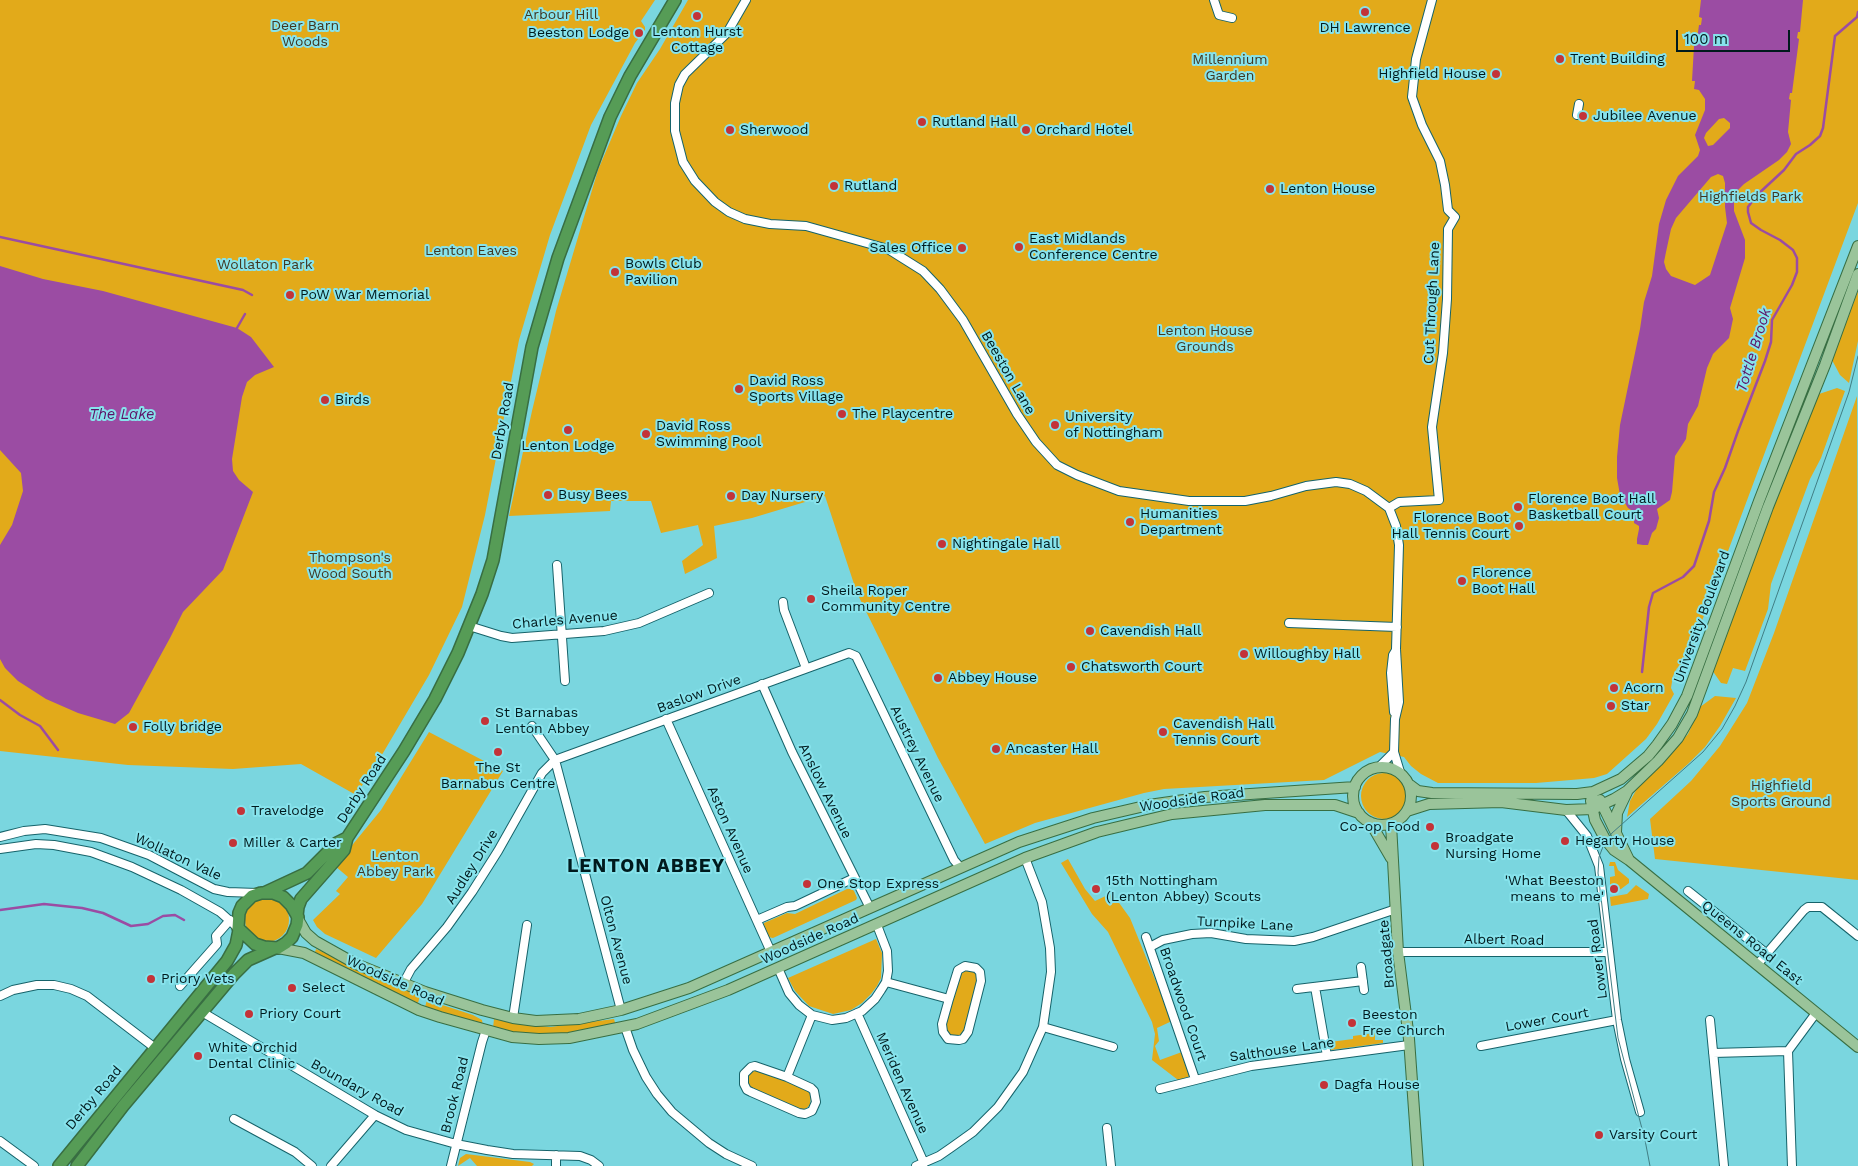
<!DOCTYPE html>
<style>
body{margin:0}
#map{position:relative;width:1858px;height:1166px;overflow:hidden;background:#7ad6df;font-family:"Work Sans",sans-serif}
canvas{display:block}
.scale{position:absolute;left:1676px;top:30px;width:114px;height:22px;box-sizing:border-box;border:2px solid #001a1d;border-top:0;padding-left:6px;font-size:15px;line-height:18px;white-space:nowrap;color:#001a1d;-webkit-text-stroke:4px #87e3ec;paint-order:stroke}
</style>
<div id="map">
<canvas width="1858" height="1166"></canvas>
<div class="scale">100 m</div>
</div>
<script>
const ctx = document.querySelector('canvas').getContext('2d');
ctx.lineJoin = 'round';
function fill(path, color) {
  ctx.fillStyle = color;
  ctx.fill(path, 'evenodd');
}
function poly(rows) {
  const path = new Path2D();
  for (const r of rows) {
    if (r.length === 3) {
      path.moveTo(r[0] + r[2], r[1]);
      path.arc(r[0], r[1], r[2], 0, 2 * Math.PI);
      continue;
    }
    path.moveTo(r[0], r[1]);
    for (let i = 2; i < r.length; i += 2) path.lineTo(r[i], r[i + 1]);
  }
  return path;
}
function stroke(path, color, width, dash) {
  ctx.strokeStyle = color;
  ctx.lineWidth = width;
  ctx.lineCap = dash ? 'butt' : 'round';
  ctx.setLineDash(dash || []);
  ctx.stroke(path);
}
function drawText(font, color, halo, rows, align = 'center') {
  ctx.font = font + ' "Work Sans",sans-serif';
  ctx.lineWidth = 4;
  ctx.setLineDash([]);
  ctx.textBaseline = 'middle';
  ctx.strokeStyle = halo;
  ctx.fillStyle = color;
  for (const [text, x, y, turn = 0] of rows) {
    ctx.save();
    ctx.translate(x, y);
    ctx.rotate((+turn || 0) * Math.PI / 180);
    ctx.textAlign = isNaN(turn) ? turn : align;
    if (halo) ctx.strokeText(text, 0, 0);
    ctx.fillText(text, 0, 0);
    ctx.restore();
  }
}
fill(poly([
 [0,0,655,0,641,21,645,27,645,30,635,43,591,125,550,235,519,340,485,515,462,607,429,675,383,753,356,795,301,764,233,769,128,765,0,751],
 [688,0,1858,0,1858,203,1687,661,1677,668,1673,676,1671,688,1674,694,1657,724,1646,739,1607,774,1594,778,1536,783,1438,783,1421,774,1411,766,1404,757,1380,752,1324,780,1164,789,1144,793,1035,823,985,844,938,758,857,593,825,496,752,518,714,526,717,558,685,574,682,561,703,545,698,525,661,533,651,501,611,501,610,511,509,516,532,411,556,311,598,170,621,116,637,83,660,49],
 [1858,291,1858,341,1849,383,1840,375,1832,360],
 [1837,388,1845,391,1821,458,1810,479,1771,584,1768,609,1745,671,1733,668,1727,684,1721,683,1712,670,1816,395],
 [1857,396,1858,880,1655,859,1650,819,1691,781,1720,746,1747,703,1774,633],
 [1715,696,1736,698,1720,726,1705,747,1688,764,1627,817,1630,801,1639,785,1661,764,1688,734,1700,707],
 [429,732,503,771,422,904,376,958,325,934,317,927,313,920,340,894,336,891,348,877,335,866,381,810],
 [1384,796,23],
 [1068,859,1085,889,1095,901,1112,893,1130,918,1172,1021,1157,1028,1159,1041,1155,1046,1160,1060,1182,1052,1191,1076,1178,1080,1152,1060,1155,1034,1152,1022,1108,932,1092,914,1061,863],
 [1610,862,1615,862,1618,870,1629,879,1629,883,1621,889,1616,890,1615,887,1610,888,1610,877,1615,876,1614,866,1609,866],
 [1636,885,1649,894,1648,899,1611,906,1610,897,1627,894],
 [847,889,852,889,854,891,857,898,856,900,773,938,768,937,763,925,764,923,787,913,795,914],
 [267,920,22],
 [876,939,882,953,881,978,877,986,871,994,862,1003,851,1010,833,1014,809,1006,795,991,788,978],
 [316,949,420,996,418,1003,339,966,315,952],
 [968,969,975,971,979,977,965,1030,959,1037,948,1035,944,1025,961,972],
 [427,1000,473,1015,482,1020,483,1026,425,1007],
 [494,1019,512,1023,550,1027,614,1019,616,1026,575,1035,517,1034,493,1028],
 [1375,1033,1375,1040,1383,1040,1383,1043,1331,1050,1330,1042,1353,1039,1353,1036],
 [755,1069,807,1090,811,1095,810,1104,807,1108,802,1110,750,1088,748,1084,749,1074],
 [466,1154,530,1162,534,1164,532,1166,477,1166,470,1158,458,1166,460,1158]
]), '#e2aa1a');
fill(poly([
 [1701,0,1803,0,1800,32,1798,32,1797,38,1799,39,1792,93,1790,93,1789,99,1791,100,1788,132,1791,144,1787,152,1779,160,1744,184,1736,192,1734,200,1734,211,1745,240,1745,258,1730,308,1733,319,1729,338,1713,354,1707,368,1698,406,1688,424,1686,439,1675,456,1672,492,1670,500,1657,509,1659,518,1656,529,1652,533,1648,545,1643,545,1637,544,1637,539,1639,529,1639,526,1634,523,1634,512,1628,508,1620,495,1617,478,1617,457,1620,425,1640,329,1644,302,1652,276,1659,224,1666,200,1678,176,1698,156,1700,150,1695,135,1705,110,1705,99,1699,90,1694,89,1695,81,1692,81,1694,46,1696,46,1699,25,1701,25,1702,18,1699,17],
 [1724,118,1730,123,1730,128,1713,145,1708,146,1704,138,1706,133,1719,119],
 [1718,174,1723,176,1725,183,1725,207,1727,223,1710,275,1695,285,1671,276,1666,269,1664,262,1666,252,1671,229,1676,218,1711,177],
 [0,266,43,279,103,291,237,328,251,337,274,367,255,375,247,382,242,397,232,459,233,471,239,480,253,492,223,570,183,612,170,638,129,713,115,724,78,713,46,699,18,681,5,668,0,659,0,545,12,525,23,491,21,473,0,450]
]), '#9b4ca3');
stroke(poly([
 [0,237,243,290,252,295],
 [237,328,245,314],
 [1642,672,1649,607,1653,593,1683,577,1694,566,1709,521,1714,492,1725,468,1738,431,1765,361,1771,342,1772,320,1792,285,1797,272,1797,258,1793,250,1780,240,1761,230,1751,223,1748,212,1748,207,1756,196,1784,170,1796,154,1810,145,1820,136,1823,128,1835,36,1857,17,1858,12],
 [0,700,20,715,40,726,58,750],
 [0,910,44,904,82,908,103,913,131,926,148,924,163,916,175,915,184,920]
]), '#9b4ca3', 2.5);
const minor = poly([
 [746,0,727,33,685,74,679,85,675,103,675,131,683,162,695,181,715,202,729,212,745,219,770,224,806,226,888,249,923,271,940,289,963,320,1017,414,1036,442,1057,465,1077,475,1119,491,1189,501,1245,501,1271,496,1306,486,1336,482,1350,484,1366,491,1389,508,1396,526,1399,545,1396,649,1399,702,1395,719,1394,752,1400,772],
 [1214,0,1219,15,1232,18],
 [1577,115,1579,104],
 [1389,508,1399,502,1439,500,1432,427,1443,353,1447,299,1448,229,1455,217,1448,210,1445,185,1440,161,1422,125,1412,97,1416,59,1432,0],
 [557,565,565,681],
 [783,602,784,610,806,668],
 [1289,623,1397,627],
 [469,626,501,636,512,638,604,631,639,623,709,593],
 [762,684,792,752,870,908],
 [1394,712,1391,673,1393,655,1396,650],
 [666,719,771,952],
 [532,726,555,760,621,1010],
 [1379,767,1394,752],
 [1566,810,1587,836,1599,866,1617,1020,1625,1059,1640,1112],
 [0,837,24,831,45,829,101,838,149,855,214,889,228,892,257,893],
 [0,849,36,844,54,845,91,852,132,867,181,890,220,912,238,928],
 [1688,891,1767,954],
 [757,920,787,907,795,906,854,878],
 [1146,937,1195,1079],
 [1150,947,1163,940,1192,934,1211,933,1246,939,1294,941,1313,937,1396,909],
 [1398,952,1609,952],
 [1757,965,1804,910,1808,907,1822,907,1858,936],
 [1361,967,1364,990],
 [778,968,789,993,799,1005,812,1015,832,1020,846,1018,862,1011,875,999,881,990,886,982,888,971,887,951,877,925],
 [886,982,949,999,958,970,965,966,976,968,980,972,981,981,968,1032,963,1039,959,1040,948,1039,943,1032,942,1024,949,999],
 [403,984,411,969,447,927,472,892,498,851,542,773,555,760,849,653,856,656,954,860,960,867],
 [180,986,217,944,216,936,230,920],
 [1315,987,1327,1056],
 [1297,989,1363,981],
 [0,996,13,990,37,985,54,985,71,989,87,996,155,1048],
 [202,1012,375,1115,406,1130,456,1144,487,1150,513,1154,580,1156,591,1160,599,1166],
 [857,1013,924,1163],
 [513,1018,527,925],
 [1710,1020,1724,1166],
 [625,1027,633,1050,646,1077,657,1094,672,1112,709,1143,726,1154,752,1166],
 [1043,1027,1113,1047],
 [1481,1046,1617,1020],
 [1713,1053,1788,1051],
 [787,1077,755,1066,751,1067,744,1074,744,1084,747,1090,751,1092,799,1113,805,1114,812,1111,816,1102,814,1091,811,1088,787,1077,812,1015],
 [1160,1089,1251,1066,1409,1045],
 [234,1119,295,1152,312,1166],
 [1107,1128,1111,1166],
 [0,1141,34,1166],
 [331,1166,375,1115],
 [451,1166,482,1042,486,1030],
 [556,1166,556,1155],
 [916,1166,939,1156,952,1147,973,1132,998,1107,1023,1072,1043,1027,1051,972,1050,948,1042,902,1025,858],
 [1792,1166,1788,1051,1816,1013]
]);
const major = poly([
 [1382,796,29],
 [1410,785,1418,791,1432,793,1577,794,1593,792,1621,779,1648,756,1657,745,1672,724,1687,696,1759,501,1858,246],
 [1593,792,1591,801,1595,820,1605,839,1614,850,1629,860,1858,1047],
 [1600,800,1629,860],
 [1407,811,1429,804,1501,802,1566,810,1593,809,1614,799,1627,791,1658,761,1678,738,1692,714,1768,507,1825,365,1858,274],
 [1370,822,1391,858],
 [1391,824,1398,952,1409,1039,1418,1166],
 [1616,832,1617,813,1627,792],
 [298,919,306,933,315,941,356,964,425,992,482,1010,513,1018,536,1021,579,1019,621,1010,689,988,1019,842,1093,818,1149,805,1205,797,1355,787],
 [278,948,304,953,419,1010,440,1017,512,1037,539,1039,569,1038,637,1024,728,990,1025,858,1097,832,1172,814,1265,805,1335,805,1359,813]
]);
const highway = poly([
 [261,893,273,893,283,897,291,905,298,917,297,925,292,937,286,943,278,948,264,947,255,944,238,928,239,913,242,906,252,896,261,893],
 [264,893,307,873,337,843,347,838,404,751,435,699,458,653,482,594,493,560,532,347,558,258,610,117,630,76,675,0],
 [297,916,298,907,301,899,344,850,347,838],
 [59,1166,227,961,236,945,239,930],
 [77,1166,123,1106,234,974,248,960,275,948]
]);
stroke(minor, '#16636a', 10);
stroke(major, '#386e42', 12);
stroke(highway, '#386e42', 14);
stroke(minor, '#fff', 8);
stroke(major, '#9ac49a', 10);
stroke(highway, '#569c56', 11);
stroke(poly([
 [1650,1166,1645,1140,1618,1038,1598,873,1599,857,1604,844,1612,833,1703,752,1722,729,1735,706,1746,682,1849,392,1858,356]
]), '#417e84', 1);
for (const [x, y, r, color] of [
 [1365,12,5,"#c33338"],
 [697,16,5,"#c33338"],
 [639,33,5,"#c33338"],
 [1560,59,5,"#c33338"],
 [1496,74,5,"#c33338"],
 [1583,116,5,"#c33338"],
 [922,122,5,"#c33338"],
 [730,130,5,"#c33338"],
 [1026,130,5,"#c33338"],
 [834,186,5,"#c33338"],
 [1270,189,5,"#c33338"],
 [1019,247,5,"#c33338"],
 [962,248,5,"#c33338"],
 [615,272,5,"#c33338"],
 [290,295,5,"#c33338"],
 [739,389,5,"#c33338"],
 [325,400,5,"#c33338"],
 [842,414,5,"#c33338"],
 [1055,425,5,"#c33338"],
 [568,430,5,"#c33338"],
 [646,434,5,"#c33338"],
 [548,495,5,"#c33338"],
 [731,496,5,"#c33338"],
 [1518,507,5,"#c33338"],
 [1130,522,5,"#c33338"],
 [1519,526,5,"#c33338"],
 [942,544,5,"#c33338"],
 [1462,581,5,"#c33338"],
 [811,599,5,"#c33338"],
 [1090,631,5,"#c33338"],
 [1244,654,5,"#c33338"],
 [1071,667,5,"#c33338"],
 [938,678,5,"#c33338"],
 [1614,688,5,"#c33338"],
 [1611,706,5,"#c33338"],
 [485,721,5,"#c33338"],
 [133,727,5,"#c33338"],
 [1163,732,5,"#c33338"],
 [996,749,5,"#c33338"],
 [498,752,5,"#c33338"],
 [241,811,5,"#c33338"],
 [1430,827,5,"#c33338"],
 [1565,841,5,"#c33338"],
 [233,843,5,"#c33338"],
 [1435,846,5,"#c33338"],
 [807,884,5,"#c33338"],
 [1096,889,5,"#c33338"],
 [1614,889,5,"#c33338"],
 [151,979,5,"#c33338"],
 [292,988,5,"#c33338"],
 [249,1014,5,"#c33338"],
 [1352,1023,5,"#c33338"],
 [198,1056,5,"#c33338"],
 [1324,1085,5,"#c33338"],
 [1599,1135,5,"#c33338"]
]) {
  const dot = new Path2D();
  dot.arc(x, y, r, 0, 2 * Math.PI);
  ctx.fillStyle = color;
  ctx.fill(dot);
  stroke(dot, '#87e3ec', 2);
}
drawText('14px', '#413722', '#87e3ec', [
 ["Arbour Hill",561,15],
 ["Deer Barn",305,26],
 ["Woods",305,42],
 ["Millennium",1230,60],
 ["Garden",1230,76],
 ["Highfields Park",1750,197],
 ["Lenton Eaves",471,251],
 ["Wollaton Park",265,265],
 ["Lenton House",1205,331],
 ["Grounds",1205,347],
 ["Thompson's",350,558],
 ["Wood South",350,574],
 ["Highfield",1781,786],
 ["Sports Ground",1781,802],
 ["Lenton",395,856],
 ["Abbey Park",395,872]
]);
drawText('14px', '#001a1d', '#87e3ec', [
 ["DH Lawrence",1365,28,"center"],
 ["Lenton Hurst",697,32,"center"],
 ["Cottage",697,48,"center"],
 ["Beeston Lodge",629,33,"right"],
 ["Trent Building",1570,59],
 ["Highfield House",1486,74,"right"],
 ["Jubilee Avenue",1593,116],
 ["Rutland Hall",932,122],
 ["Sherwood",740,130],
 ["Orchard Hotel",1036,130],
 ["Rutland",844,186],
 ["Lenton House",1280,189],
 ["East Midlands",1029,239],
 ["Conference Centre",1029,255],
 ["Sales Office",952,248,"right"],
 ["Bowls Club",625,264],
 ["Pavilion",625,280],
 ["PoW War Memorial",300,295],
 ["David Ross",749,381],
 ["Sports Village",749,397],
 ["Birds",335,400],
 ["The Playcentre",852,414],
 ["University",1065,417],
 ["of Nottingham",1065,433],
 ["David Ross",656,426],
 ["Swimming Pool",656,442],
 ["Lenton Lodge",568,446,"center"],
 ["Busy Bees",558,495],
 ["Day Nursery",741,496],
 ["Florence Boot Hall",1528,499],
 ["Basketball Court",1528,515],
 ["Humanities",1140,514],
 ["Department",1140,530],
 ["Florence Boot",1509,518,"right"],
 ["Hall Tennis Court",1509,534,"right"],
 ["Nightingale Hall",952,544],
 ["Florence",1472,573],
 ["Boot Hall",1472,589],
 ["Sheila Roper",821,591],
 ["Community Centre",821,607],
 ["Cavendish Hall",1100,631],
 ["Willoughby Hall",1254,654],
 ["Chatsworth Court",1081,667],
 ["Abbey House",948,678],
 ["Acorn",1624,688],
 ["Star",1621,706],
 ["St Barnabas",495,713],
 ["Lenton Abbey",495,729],
 ["Cavendish Hall",1173,724],
 ["Tennis Court",1173,740],
 ["Folly bridge",143,727],
 ["Ancaster Hall",1006,749],
 ["The St",498,768,"center"],
 ["Barnabus Centre",498,784,"center"],
 ["Travelodge",251,811],
 ["Co-op Food",1420,827,"right"],
 ["Broadgate",1445,838],
 ["Nursing Home",1445,854],
 ["Hegarty House",1575,841],
 ["Miller & Carter",243,843],
 ["15th Nottingham",1106,881],
 ["(Lenton Abbey) Scouts",1106,897],
 ["'What Beeston",1604,881,"right"],
 ["means to me'",1604,897,"right"],
 ["One Stop Express",817,884],
 ["Priory Vets",161,979],
 ["Select",302,988],
 ["Priory Court",259,1014],
 ["Beeston",1362,1015],
 ["Free Church",1362,1031],
 ["White Orchid",208,1048],
 ["Dental Clinic",208,1064],
 ["Dagfa House",1334,1085],
 ["Varsity Court",1609,1135]
], 'left');
drawText('14px', '#001a1d', '#87e3ec', [
 ["Cut Through Lane",1432,303,-87],
 ["Beeston Lane",1008,373,60],
 ["Derby Road",503,421,-80],
 ["University Boulevard",1702,617,-70],
 ["Charles Avenue",565,620,-5],
 ["Baslow Drive",699,694,-20],
 ["Austrey Avenue",917,754,64],
 ["Derby Road",362,789,-57],
 ["Anslow Avenue",825,791,64],
 ["Woodside Road",1192,800,-8],
 ["Aston Avenue",730,830,66],
 ["Wollaton Vale",178,857,25],
 ["Audley Drive",472,867,-58],
 ["Turnpike Lane",1245,924,3],
 ["Woodside Road",810,939,-24],
 ["Olton Avenue",616,940,75],
 ["Albert Road",1504,940,1],
 ["Queens Road East",1752,943,39],
 ["Broadgate",1387,954,-95],
 ["Lower Road",1598,959,-97],
 ["Woodside Road",395,981,24],
 ["Broadwood Court",1183,1004,71],
 ["Lower Court",1547,1020,-10],
 ["Salthouse Lane",1282,1050,-8],
 ["Meriden Avenue",902,1083,66],
 ["Boundary Road",357,1088,29],
 ["Brook Road",455,1095,-76],
 ["Derby Road",94,1098,-50]
]);
drawText('italic 15px', '#5e1366', '#87e3ec', [
 ["Tottle Brook",1754,350,-73],
 ["The Lake",122,415]
]);
ctx.letterSpacing = '1px';
drawText('bold 19px', '#001a1d', '#87e3ec', [
 ["LENTON ABBEY",646,866]
]);
ctx.letterSpacing = '0px';
</script>
